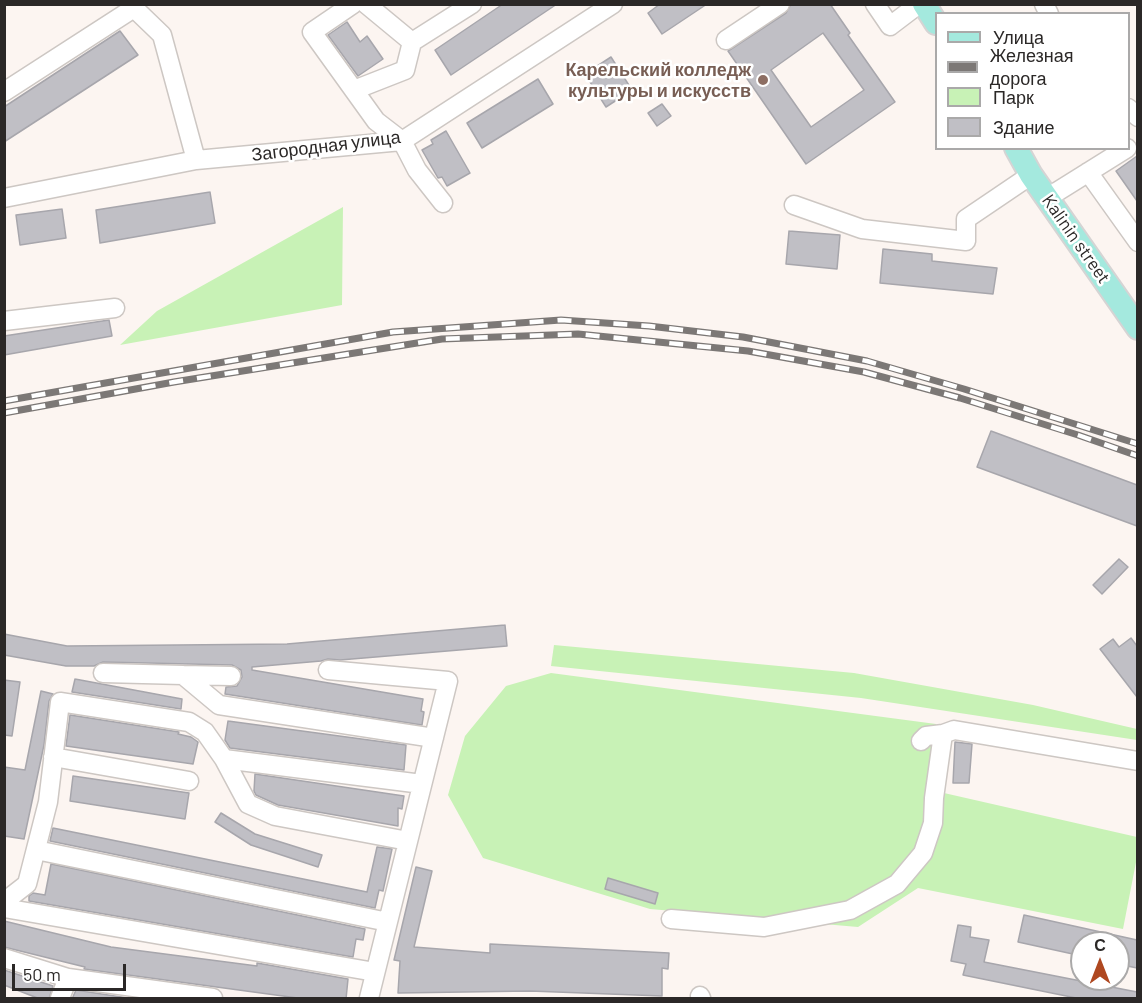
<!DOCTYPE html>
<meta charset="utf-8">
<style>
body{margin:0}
#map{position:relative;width:1142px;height:1003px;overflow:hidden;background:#fcf5f1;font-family:Barlow,sans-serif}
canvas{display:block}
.frame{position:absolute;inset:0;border:6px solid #2b2827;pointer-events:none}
.legend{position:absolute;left:935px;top:12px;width:195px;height:138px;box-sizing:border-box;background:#fff;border:2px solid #aaa9a9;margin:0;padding:8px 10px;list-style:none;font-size:18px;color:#2b2827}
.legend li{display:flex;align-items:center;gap:12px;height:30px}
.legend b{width:30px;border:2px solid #aaa9a9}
.north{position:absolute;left:1070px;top:931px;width:60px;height:60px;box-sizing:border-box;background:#fff;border:2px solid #aaa9a9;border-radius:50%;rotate:0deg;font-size:16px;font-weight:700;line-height:24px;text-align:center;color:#2b2827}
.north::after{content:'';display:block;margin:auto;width:21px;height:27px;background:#af4820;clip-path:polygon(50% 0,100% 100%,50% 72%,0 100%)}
.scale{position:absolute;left:12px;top:964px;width:114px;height:27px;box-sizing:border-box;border:3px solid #2b2827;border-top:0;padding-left:8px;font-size:18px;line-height:21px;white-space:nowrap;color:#2b2827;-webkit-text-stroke:4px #fff;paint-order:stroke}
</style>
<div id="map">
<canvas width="1142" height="1003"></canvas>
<div class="frame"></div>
<ul class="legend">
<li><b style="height:8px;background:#a4e9de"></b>Улица</li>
<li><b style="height:8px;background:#7c7876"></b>Железная дорога</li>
<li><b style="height:16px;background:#c8f2b6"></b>Парк</li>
<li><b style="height:16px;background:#c0bfc5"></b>Здание</li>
</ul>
<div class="north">С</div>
<div class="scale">50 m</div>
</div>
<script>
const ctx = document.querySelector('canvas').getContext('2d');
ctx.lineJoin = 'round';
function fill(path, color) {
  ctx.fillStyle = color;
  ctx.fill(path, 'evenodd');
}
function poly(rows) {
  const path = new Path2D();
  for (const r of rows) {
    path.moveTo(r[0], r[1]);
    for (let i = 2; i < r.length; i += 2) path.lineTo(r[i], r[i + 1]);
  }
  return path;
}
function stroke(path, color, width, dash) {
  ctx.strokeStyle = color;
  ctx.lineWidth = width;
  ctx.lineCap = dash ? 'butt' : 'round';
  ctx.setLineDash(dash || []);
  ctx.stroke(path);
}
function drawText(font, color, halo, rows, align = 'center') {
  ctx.font = font + ' Barlow,sans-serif';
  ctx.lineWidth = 5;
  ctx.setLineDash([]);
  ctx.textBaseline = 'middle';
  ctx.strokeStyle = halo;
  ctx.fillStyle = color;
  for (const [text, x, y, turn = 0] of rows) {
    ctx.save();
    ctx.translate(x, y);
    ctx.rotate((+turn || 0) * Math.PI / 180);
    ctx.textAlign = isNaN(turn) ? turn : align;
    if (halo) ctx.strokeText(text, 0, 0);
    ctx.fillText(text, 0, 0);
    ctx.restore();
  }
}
fill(poly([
 [343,207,342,305,120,345,157,311],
 [554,645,854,673,1033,705,1137,729,1137,740,861,698,551,666],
 [551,673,936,724,944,793,1137,837,1137,857,1123,929,918,888,858,927,650,909,483,858,448,795,465,736,506,686]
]), '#c8f2b6');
const building = poly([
 [503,4,557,4,451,75,435,50,503,4],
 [660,4,707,4,662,34,648,13,660,4],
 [791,4,830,4,850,33,848,35,895,102,806,164,728,51,786,13,791,4],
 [823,33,864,90,811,127,771,70,823,33],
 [347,22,360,42,367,36,383,59,358,76,328,35,347,22],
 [120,31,138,55,4,142,4,107,120,31],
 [611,57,632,90,606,107,585,74,611,57],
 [538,79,553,104,482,148,467,123,538,79],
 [662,104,671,116,657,126,648,113,662,104],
 [446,131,470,173,447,186,442,177,438,178,422,150,433,144,431,140,446,131],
 [1137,156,1137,201,1116,171,1137,156],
 [210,192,215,223,100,243,96,210,210,192],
 [62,209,66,238,20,245,16,215,62,209],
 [789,231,840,235,837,269,786,264,789,231],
 [883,249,932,254,932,261,997,268,993,294,880,283,883,249],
 [109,320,112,336,4,355,4,336,109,320],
 [991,431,1137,485,1137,526,977,467,991,431],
 [1119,559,1128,567,1102,594,1093,585,1119,559],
 [505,625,507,646,340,660,328,659,321,661,252,667,252,670,423,699,421,711,424,712,422,725,225,694,226,687,237,686,242,677,241,670,232,665,103,662,94,666,66,666,4,655,4,634,67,646,287,644,505,625],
 [1131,638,1137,646,1137,697,1100,649,1113,639,1119,647,1131,638],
 [75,679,182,699,181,709,72,692,75,679],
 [4,680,20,682,12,736,4,735,4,680],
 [41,691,53,694,49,701,44,745,24,839,4,836,4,767,25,770,41,691],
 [70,715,179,732,178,734,191,737,198,742,193,764,66,746,70,715],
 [228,721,406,745,404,770,230,748,225,740,228,721],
 [955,742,972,744,969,783,953,783,955,742],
 [255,774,404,796,402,809,398,808,398,826,278,805,256,795,254,791,255,774],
 [73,776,189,793,185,819,70,801,73,776],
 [221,813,255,834,322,855,318,867,251,845,215,822,221,813],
 [53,828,367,892,377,847,392,849,383,891,379,890,375,908,50,841,53,828],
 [51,864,365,929,363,940,356,939,353,957,29,901,29,896,33,893,45,895,51,864],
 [416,867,432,871,414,947,490,953,490,944,669,953,668,969,662,968,662,996,530,991,398,993,400,961,394,960,416,867],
 [608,878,658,893,655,904,605,889,608,878],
 [1024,915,1137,940,1137,968,1118,964,1118,943,1082,943,1082,956,1018,942,1024,915],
 [4,921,111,947,257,966,257,963,348,979,346,999,305,999,84,969,85,967,4,947,4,921],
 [958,925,971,927,970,937,989,940,984,962,1137,992,1137,999,1081,999,963,975,966,964,951,961,958,925],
 [4,970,53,986,49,999,40,999,4,985,4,970],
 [76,990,134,999,72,999,76,990]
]);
fill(building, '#c0bfc5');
stroke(building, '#a7a6ac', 1.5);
const minor = poly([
 [353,4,312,32,376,121,402,141,417,170,443,203],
 [366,4,412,42],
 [875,4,890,26,919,4],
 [1044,4,1049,14],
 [134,8,162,35,196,160],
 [726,40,780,4],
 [354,90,405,70,412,42,472,4],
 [4,92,134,8,131,4],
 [1128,108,1138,117],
 [1088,172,1138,242],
 [4,198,196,160,402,141,613,4],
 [1047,198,1127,148],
 [794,205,862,229,966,241,966,219,1031,175],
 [4,321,115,308],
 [328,670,448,681,369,998],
 [103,673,183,675,219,705,434,738],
 [183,675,231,676],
 [921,741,926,736,943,734,954,730,1138,761],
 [53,757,189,781],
 [224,759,248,804,275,816,408,841],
 [36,850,388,922],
 [4,902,27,884,48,802,60,702,189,722,205,732,224,759,422,784],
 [4,908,375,972],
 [671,919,764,927,850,910,897,884,923,853,933,823,934,798,943,734],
 [4,958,68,978,60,998],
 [68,978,213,998],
 [700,996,701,998]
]);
const major = poly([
 [924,4,936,23],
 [1016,148,1031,175,1138,328]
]);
stroke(minor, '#cdc7c3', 21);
stroke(major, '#d5d4d4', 26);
stroke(minor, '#fff', 18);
stroke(major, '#a4e9de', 22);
const rail = poly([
 [4,401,393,332,561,320,649,326,743,337,867,361,964,389,1138,444],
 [4,413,174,382,442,339,578,334,748,351,864,372,960,398,1078,435,1138,456]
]);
stroke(rail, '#7c7876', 7);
stroke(rail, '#fff', 4.5, [14]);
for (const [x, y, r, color] of [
 [763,80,6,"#8d6e63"]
]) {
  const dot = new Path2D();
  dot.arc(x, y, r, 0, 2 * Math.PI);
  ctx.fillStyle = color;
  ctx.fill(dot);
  stroke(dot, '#fff', 2);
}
drawText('bold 18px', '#785e54', '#fff', [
 ["Карельский колледж",751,70],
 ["культуры и искусств",751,91]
], 'right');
drawText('18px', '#2b2827', '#fff', [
 ["Загородная улица",326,146,-7],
 ["Kalinin street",1076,239,55]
]);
</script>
